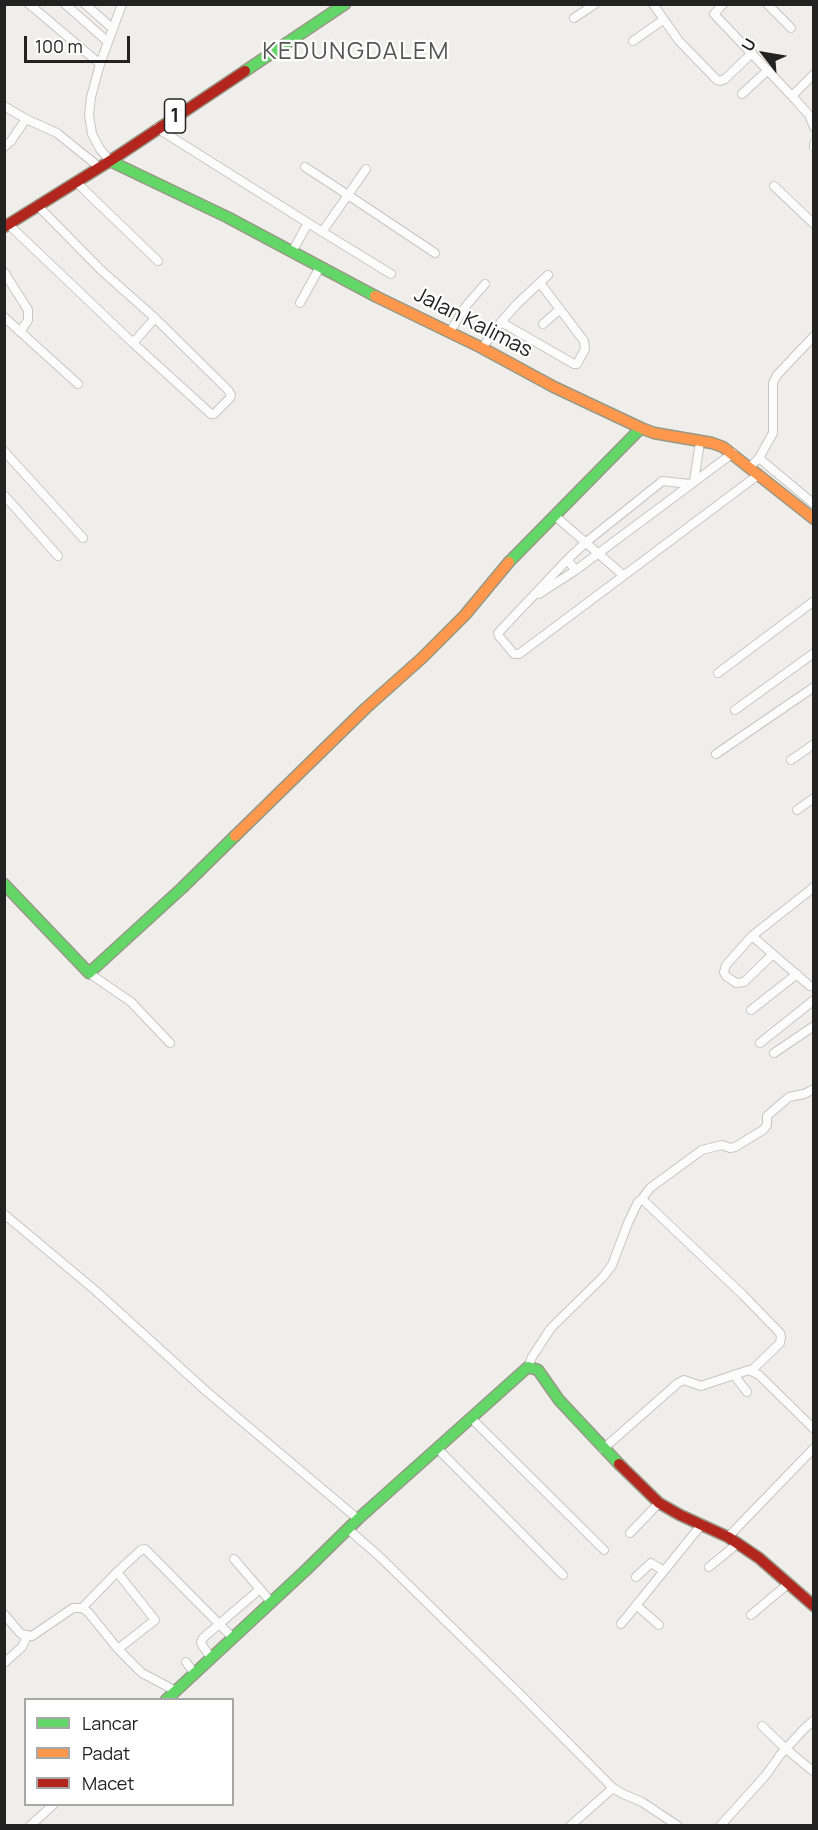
<!DOCTYPE html>
<style>
body{margin:0}
#map{position:relative;width:818px;height:1830px;overflow:hidden;background:#f0eeeb;font-family:Manrope,sans-serif}
canvas{display:block}
.frame{position:absolute;inset:0;border:6px solid #222;pointer-events:none}
.legend{position:absolute;left:24px;top:1698px;width:210px;height:108px;box-sizing:border-box;background:#fff;border:2px solid #a7a7a7;margin:0;padding:8px 10px;list-style:none;font-size:18px;color:#222}
.legend li{display:flex;align-items:center;gap:12px;height:30px}
.legend b{width:30px;border:2px solid #a7a7a7}
.north{position:absolute;left:734px;top:24px;width:60px;height:60px;-webkit-text-stroke:4px #fff;paint-order:stroke;rotate:301deg;font-size:16px;font-weight:700;line-height:24px;text-align:center;color:#222}
.north::after{content:'';display:block;margin:auto;width:21px;height:27px;background:#222;clip-path:polygon(50% 0,100% 100%,50% 72%,0 100%)}
.scale{position:absolute;left:24px;top:36px;width:106px;height:27px;box-sizing:border-box;border:3px solid #222;border-top:0;padding-left:8px;font-size:18px;line-height:21px;white-space:nowrap;color:#222;-webkit-text-stroke:4px #fff;paint-order:stroke}
</style>
<div id="map">
<canvas width="818" height="1830"></canvas>
<div class="frame"></div>
<ul class="legend">
<li><b style="height:8px;background:#63d668"></b>Lancar</li>
<li><b style="height:8px;background:#ff974d"></b>Padat</li>
<li><b style="height:8px;background:#b3261e"></b>Macet</li>
</ul>
<div class="north">U</div>
<div class="scale">100 m</div>
</div>
<script>
const ctx = document.querySelector('canvas').getContext('2d');
ctx.lineJoin = 'round';
function poly(rows) {
  const path = new Path2D();
  for (const r of rows) {
    path.moveTo(r[0], r[1]);
    for (let i = 2; i < r.length; i += 2) path.lineTo(r[i], r[i + 1]);
  }
  return path;
}
function stroke(path, color, width, dash) {
  ctx.strokeStyle = color;
  ctx.lineWidth = width;
  ctx.lineCap = dash ? 'butt' : 'round';
  ctx.setLineDash(dash || []);
  ctx.stroke(path);
}
function drawText(font, color, halo, rows, align = 'center') {
  ctx.font = font + ' Manrope,sans-serif';
  ctx.lineWidth = 4.5;
  ctx.setLineDash([]);
  ctx.textBaseline = 'middle';
  ctx.strokeStyle = halo;
  ctx.fillStyle = color;
  for (const [text, x, y, turn = 0] of rows) {
    ctx.save();
    ctx.translate(x, y);
    ctx.rotate((+turn || 0) * Math.PI / 180);
    ctx.textAlign = isNaN(turn) ? turn : align;
    if (halo) ctx.strokeText(text, 0, 0);
    ctx.fillText(text, 0, 0);
    ctx.restore();
  }
}
const street = poly([
 [29,4,100,64],
 [65,4,108,42],
 [85,4,113,29],
 [653,4,679,41,717,80,720,81,725,79,752,53],
 [723,4,714,14,792,96,809,115,814,127],
 [767,4,791,28],
 [574,18,595,4],
 [633,41,663,20],
 [742,94,768,70],
 [792,96,814,74],
 [4,106,26,119,57,133,99,167],
 [157,128,308,223,292,252],
 [814,144,814,147],
 [4,147,11,141,26,119],
 [110,161,100,149,92,134,89,115,91,97,100,64,122,4],
 [305,167,348,195,322,232],
 [366,169,348,195,435,253],
 [76,182,158,261],
 [774,186,814,224],
 [308,223,391,274],
 [8,224,133,343,211,414,214,414,230,398,231,395,228,390,155,318,102,271,38,206],
 [4,272,28,310,28,320,20,332],
 [300,303,320,267],
 [4,317,78,384],
 [501,322,517,304,548,275],
 [543,324,560,309],
 [450,332,465,307,485,284],
 [133,343,155,318],
 [482,348,501,322,574,364,577,364,585,349,584,341,540,283],
 [4,451,83,538],
 [759,458,814,504],
 [749,468,759,458,773,433,773,383,777,375,814,336],
 [694,481,700,442],
 [690,484,662,481,660,483,585,543,567,560,498,633,499,636,514,654,519,654,758,475],
 [4,495,58,556],
 [554,515,623,575],
 [567,560,576,570,733,453],
 [539,594,576,570],
 [718,673,814,601],
 [735,710,814,653],
 [716,754,814,687],
 [791,760,814,744],
 [797,810,814,798],
 [752,936,726,965,724,972,726,976,736,983,744,982,773,954],
 [89,973,131,1002,170,1043],
 [810,986,752,936,814,887],
 [751,1010,797,974],
 [760,1043,814,1000],
 [774,1053,814,1026],
 [642,1199,650,1188,702,1150,722,1145,730,1148,735,1147,763,1130,767,1125,767,1116,789,1097,804,1094,814,1089],
 [4,1214,96,1291,206,1391,358,1519],
 [528,1367,532,1357,551,1328,603,1277,612,1265,628,1223,638,1202,642,1199,743,1295,780,1333,781,1337,780,1343,752,1370],
 [734,1375,747,1392],
 [471,1418,604,1550],
 [437,1448,563,1575],
 [603,1449,678,1383,684,1380,701,1386,749,1370,759,1375,814,1429],
 [348,1529,380,1557,518,1692,613,1788,623,1794,642,1802,678,1826],
 [630,1533,659,1503],
 [728,1537,814,1448],
 [234,1559,271,1602],
 [709,1567,737,1544],
 [117,1572,155,1620,118,1649],
 [636,1577,651,1563,664,1571],
 [636,1605,659,1625],
 [82,1608,117,1572,141,1550,145,1549,233,1638],
 [4,1614,21,1634,32,1636,73,1608,82,1608,88,1612,118,1649,142,1673,174,1690],
 [751,1615,789,1583],
 [621,1624,702,1524],
 [211,1658,202,1645,201,1642,203,1638,260,1589],
 [186,1662,194,1673],
 [4,1663,22,1647,27,1636],
 [762,1726,786,1749,814,1772],
 [30,1826,54,1804],
 [570,1826,613,1788],
 [720,1826,766,1775,780,1755,804,1729,814,1720]
]);
const fast = poly([
 [245,71,345,4],
 [110,161,227,217,375,296],
 [509,562,641,428],
 [4,884,89,973,182,888,235,836],
 [166,1700,306,1570,358,1519,528,1367,538,1370,559,1400,619,1464]
]);
const slow = poly([
 [375,296,482,348,554,387,641,428,654,433,712,443,723,447,814,519],
 [235,836,366,708,422,658,465,615,509,562]
]);
const jam = poly([
 [4,227,110,161,245,71],
 [619,1464,659,1503,680,1515,728,1537,759,1558,814,1606]
]);
stroke(street, '#c6c5c3', 10);
stroke(fast, '#979885', 13);
stroke(slow, '#979885', 13);
stroke(jam, '#979885', 13);
stroke(street, '#fdfcfc', 8);
stroke(fast, '#63d668', 10);
stroke(slow, '#ff974d', 10);
stroke(jam, '#b3261e', 10);
for (const [x, y, w] of [
 [175,116,21]
]) {
  const box = new Path2D();
  box.roundRect(x - w / 2, y - 17, w, 34, 4.5);
  ctx.fillStyle = '#fff';
  ctx.fill(box);
  stroke(box, '#222', 1.5);
}
drawText('bold 20px', '#222', null, [
 ["1",175,116]
]);
drawText('21px', '#222', '#fff', [
 ["Jalan Kalimas",473,323,27]
]);
ctx.letterSpacing = '1.5px';
drawText('24px', '#555', '#fff', [
 ["KEDUNGDALEM",356,52]
]);
ctx.letterSpacing = '0px';
</script>
